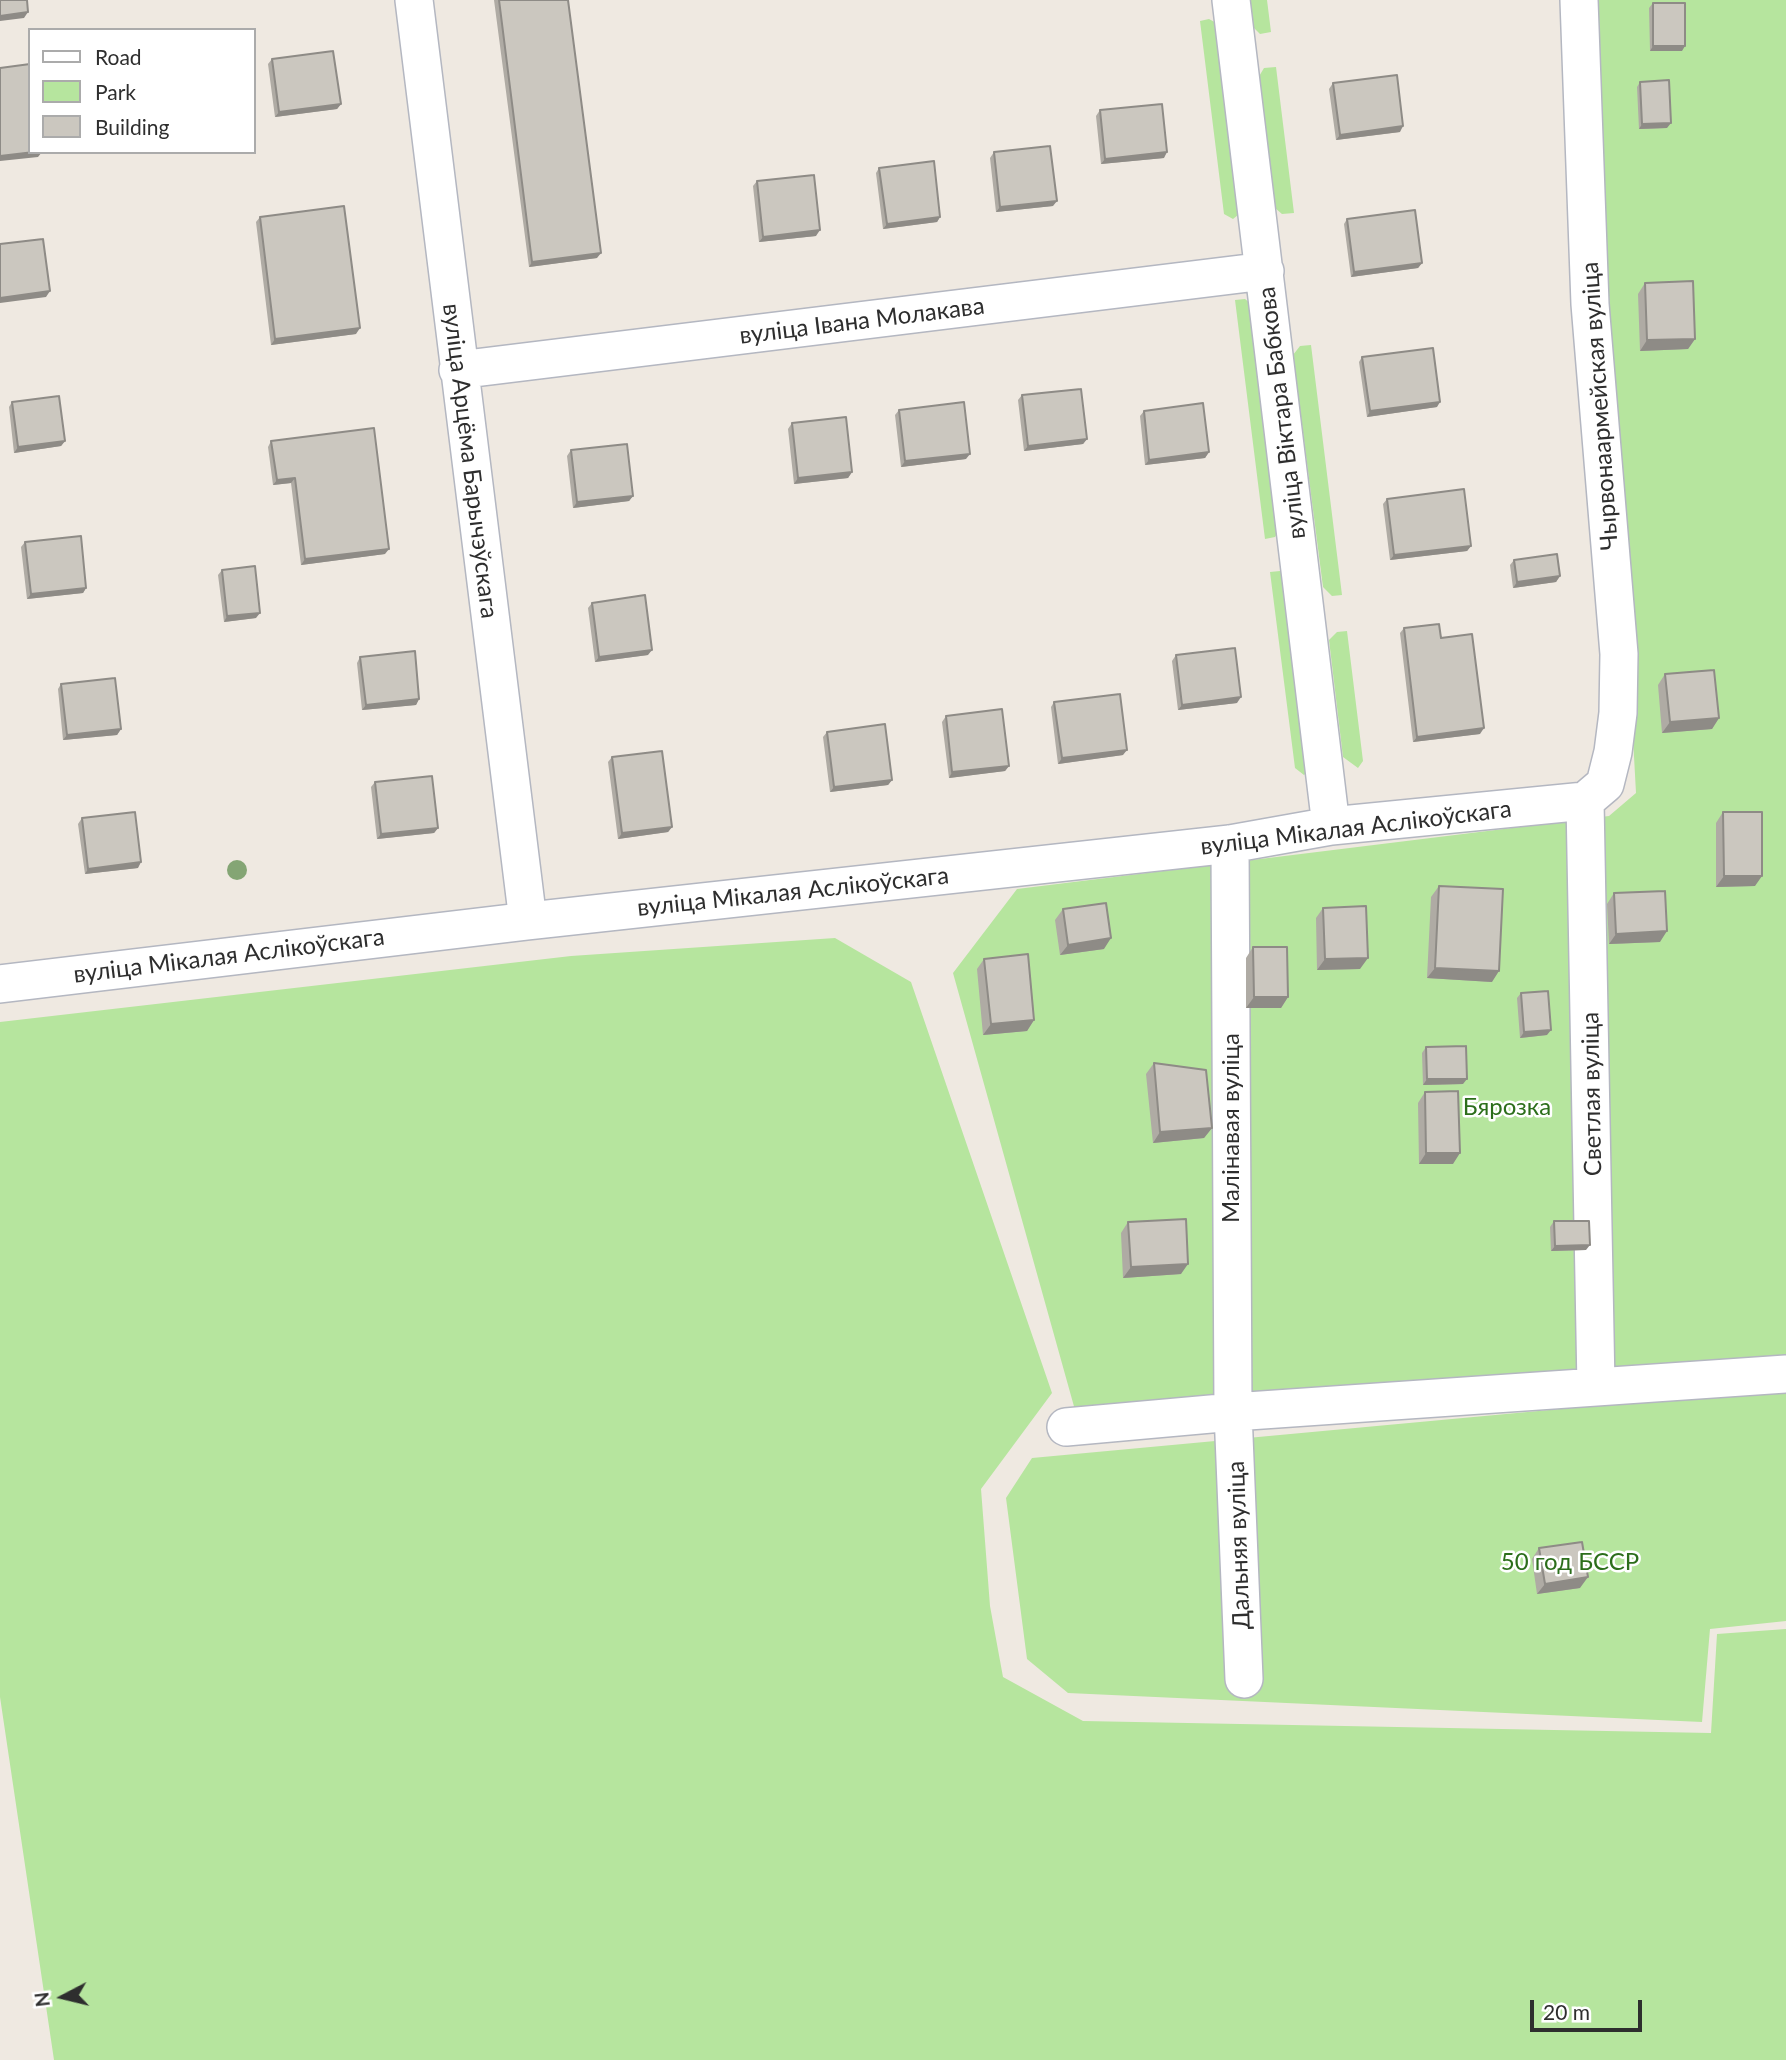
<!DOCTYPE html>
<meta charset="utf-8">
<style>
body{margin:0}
#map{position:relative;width:1786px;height:2060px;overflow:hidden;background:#efe9e1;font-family:Lato,sans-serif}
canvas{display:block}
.legend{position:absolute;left:28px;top:28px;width:228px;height:126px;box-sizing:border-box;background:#fff;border:2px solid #ababab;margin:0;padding:9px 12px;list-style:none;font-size:21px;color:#2e2e2e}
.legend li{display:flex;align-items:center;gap:14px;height:35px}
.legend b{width:35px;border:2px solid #ababab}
.north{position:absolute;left:28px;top:1962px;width:70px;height:70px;-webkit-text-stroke:5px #fff;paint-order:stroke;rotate:263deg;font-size:19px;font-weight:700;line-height:28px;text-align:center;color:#2e2e2e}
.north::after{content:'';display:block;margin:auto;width:24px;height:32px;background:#2e2e2e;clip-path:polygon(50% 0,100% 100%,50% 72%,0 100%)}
.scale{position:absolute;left:1530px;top:2000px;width:112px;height:32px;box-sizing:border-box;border:4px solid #2e2e2e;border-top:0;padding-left:9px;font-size:21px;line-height:24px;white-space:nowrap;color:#2e2e2e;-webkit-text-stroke:5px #fff;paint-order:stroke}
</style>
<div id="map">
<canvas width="1786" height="2060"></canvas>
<ul class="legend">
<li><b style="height:9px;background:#fff"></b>Road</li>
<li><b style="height:19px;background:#b6e59e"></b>Park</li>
<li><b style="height:19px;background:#cbc7bf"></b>Building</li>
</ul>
<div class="north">N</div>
<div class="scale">20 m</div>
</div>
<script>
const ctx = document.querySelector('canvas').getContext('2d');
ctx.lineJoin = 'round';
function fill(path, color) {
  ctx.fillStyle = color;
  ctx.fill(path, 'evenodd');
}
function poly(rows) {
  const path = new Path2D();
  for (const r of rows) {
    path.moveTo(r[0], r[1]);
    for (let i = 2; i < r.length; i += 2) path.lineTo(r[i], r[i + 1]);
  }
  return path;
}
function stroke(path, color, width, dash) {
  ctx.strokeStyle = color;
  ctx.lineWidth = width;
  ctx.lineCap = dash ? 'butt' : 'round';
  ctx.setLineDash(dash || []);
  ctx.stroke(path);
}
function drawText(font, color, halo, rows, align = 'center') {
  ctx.font = font + ' Lato,sans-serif';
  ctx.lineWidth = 5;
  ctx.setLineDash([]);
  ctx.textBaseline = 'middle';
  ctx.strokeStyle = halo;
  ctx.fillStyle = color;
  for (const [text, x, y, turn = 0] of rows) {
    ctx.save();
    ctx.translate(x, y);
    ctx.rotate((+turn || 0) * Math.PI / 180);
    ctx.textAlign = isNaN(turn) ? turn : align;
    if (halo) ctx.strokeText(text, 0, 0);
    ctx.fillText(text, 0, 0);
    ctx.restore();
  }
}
fill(poly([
 [1249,0,1267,0,1271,32,1260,34,1252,26],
 [1593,0,1786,0,1786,1364,1075,1410,953,973,1017,889,1609,816,1636,793],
 [1209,19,1220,25,1243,211,1233,219,1224,214,1200,21],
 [1276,67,1294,213,1282,214,1275,208,1258,78,1264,68],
 [1245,299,1255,307,1282,527,1275,537,1265,539,1235,300],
 [1311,345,1342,595,1332,596,1323,587,1293,355,1300,346],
 [1280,571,1288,576,1312,768,1304,775,1295,768,1270,572],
 [1347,631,1363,761,1358,768,1343,757,1329,640,1337,632],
 [835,938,911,982,1052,1393,981,1489,990,1606,1003,1677,1083,1721,1711,1733,1717,1634,1786,1629,1786,2060,54,2060,0,1697,0,1022,571,956],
 [1786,1388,1786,1621,1710,1629,1702,1722,1068,1693,1027,1659,1006,1498,1032,1458]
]), '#b6e59e');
const minor = poly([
 [414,0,528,921],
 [1231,0,1331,826],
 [1579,0,1590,304,1619,654,1618,713,1613,752,1605,784,1585,801],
 [458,370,1265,271],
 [1585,801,1596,1387],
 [1230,844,1233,1412,1244,1679],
 [0,984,528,921,1230,844,1331,826,1585,801],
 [1066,1427,1233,1412,1786,1374]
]);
stroke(minor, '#b4b7c1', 40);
stroke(minor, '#fff', 37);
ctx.fillStyle = '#84a574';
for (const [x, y] of [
 [237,870]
]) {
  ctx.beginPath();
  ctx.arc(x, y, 10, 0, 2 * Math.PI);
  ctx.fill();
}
fill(poly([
 [494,0,568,0,597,258,529,267],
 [1653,3,1682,51,1650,51,1649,8],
 [272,59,341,104,337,109,275,117,268,64],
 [1640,82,1667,128,1639,129,1637,87],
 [1333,83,1400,132,1336,140,1329,89],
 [1100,110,1164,158,1101,164,1096,116],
 [994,152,1053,206,996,212,990,158],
 [879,168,940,217,937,222,883,229,876,173],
 [757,181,816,236,759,242,753,186],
 [260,217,356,334,271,345,256,222],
 [1347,219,1422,263,1418,268,1351,277,1344,224],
 [1645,283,1695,339,1688,349,1640,351,1638,294],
 [1362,357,1437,407,1367,417,1359,362],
 [1022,395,1087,439,1083,444,1024,451,1018,400],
 [12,402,65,441,61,446,14,453,9,407],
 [899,410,966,459,901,467,895,415],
 [1144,411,1209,452,1205,458,1145,465,1140,416],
 [792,423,852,472,848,478,794,484,788,429],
 [271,441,385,554,301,565,291,483,273,485,268,447],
 [571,450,633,496,629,501,573,508,567,456],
 [1387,499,1471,546,1467,551,1390,560,1383,504],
 [25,542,86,588,83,593,27,599,21,547],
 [1514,560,1560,576,1556,582,1513,588,1510,565],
 [222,570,256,618,224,622,218,575],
 [592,603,648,655,595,662,588,608],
 [1404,628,1441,638,1480,734,1413,742,1400,633],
 [1176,655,1237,703,1178,710,1172,661],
 [360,657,419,699,416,705,362,710,357,663],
 [1665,674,1719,718,1712,729,1662,733,1658,685],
 [61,684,121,729,117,735,63,740,58,689],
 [1054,702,1123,755,1058,764,1051,707],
 [946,716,1009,766,1005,771,949,778,942,722],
 [827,732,892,780,888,785,830,792,823,737],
 [612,757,672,827,668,832,618,839,608,762],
 [375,782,438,828,434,833,377,839,371,787],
 [1723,812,1755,886,1716,887,1716,823],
 [82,818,138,868,85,874,78,824],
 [1439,886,1492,982,1427,978,1431,897],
 [1614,893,1660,942,1609,944,1607,904],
 [1323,908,1360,969,1317,970,1316,918],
 [1063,909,1104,949,1060,955,1055,920],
 [1253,947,1288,997,1281,1008,1246,1008,1246,958],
 [984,959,1034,1020,1027,1031,983,1035,977,969],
 [1521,993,1547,1035,1520,1038,1517,998],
 [1426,1047,1463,1084,1423,1085,1422,1053],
 [1154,1063,1212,1128,1204,1138,1153,1143,1146,1074],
 [1425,1092,1453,1164,1419,1164,1418,1103],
 [1554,1221,1586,1250,1551,1251,1550,1227],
 [1128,1222,1181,1274,1123,1278,1121,1233],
 [1539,1548,1580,1588,1537,1594,1532,1559]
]), '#afaba4');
fill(poly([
 [28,12,24,18,0,21,0,16],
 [1653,46,1685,46,1682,51,1650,51],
 [341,104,337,109,275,117,279,112],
 [1671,123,1667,128,1639,129,1642,124],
 [1403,126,1400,132,1336,140,1340,135],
 [34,152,42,152,38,157,0,161,0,156],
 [1167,152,1164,158,1101,164,1105,159],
 [1057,201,1053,206,996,212,1000,207],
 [940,217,937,222,883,229,887,224],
 [820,230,816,236,759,242,763,237],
 [601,253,597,258,529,267,532,262],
 [1422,263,1418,268,1351,277,1354,272],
 [50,291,46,297,0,303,0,298],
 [360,328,356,334,271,345,275,339],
 [1695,339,1688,349,1640,351,1647,340],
 [1440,402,1437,407,1367,417,1370,411],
 [1087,439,1083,444,1024,451,1028,446],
 [65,441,61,446,14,453,18,447],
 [1209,452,1205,458,1145,465,1149,460],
 [970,454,966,459,901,467,905,461],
 [852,472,848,478,794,484,798,478],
 [295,478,291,483,273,485,277,480],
 [633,496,629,501,573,508,577,502],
 [1471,546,1467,551,1390,560,1394,555],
 [389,549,385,554,301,565,305,559],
 [1560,576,1556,582,1513,588,1517,582],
 [86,588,83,593,27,599,31,594],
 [260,613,256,618,224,622,227,616],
 [652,650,648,655,595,662,599,657],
 [1241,697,1237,703,1178,710,1182,705],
 [419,699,416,705,362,710,366,705],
 [1719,718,1712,729,1662,733,1670,722],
 [1484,728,1480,734,1413,742,1417,737],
 [121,729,117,735,63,740,67,735],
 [1127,750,1123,755,1058,764,1062,758],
 [1009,766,1005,771,949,778,952,772],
 [892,780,888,785,830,792,834,787],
 [672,827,668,832,618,839,622,833],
 [438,828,434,833,377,839,381,834],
 [141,862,138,868,85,874,88,869],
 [1724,876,1762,876,1755,886,1716,887],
 [1667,931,1660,942,1609,944,1616,934],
 [1111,938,1104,949,1060,955,1068,945],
 [1368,958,1360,969,1317,970,1325,959],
 [1435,968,1499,971,1492,982,1427,978],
 [1254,997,1288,997,1281,1008,1246,1008],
 [1034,1020,1027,1031,983,1035,991,1024],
 [1551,1030,1547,1035,1520,1038,1524,1032],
 [1427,1079,1467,1079,1463,1084,1423,1085],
 [1212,1128,1204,1138,1153,1143,1160,1132],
 [1426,1153,1460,1153,1453,1164,1419,1164],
 [1590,1245,1586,1250,1551,1251,1555,1246],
 [1188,1264,1181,1274,1123,1278,1131,1267],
 [1588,1577,1580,1588,1537,1594,1545,1584]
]), '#8e8b86');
const building = poly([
 [0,0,27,0,28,12,0,16,0,0],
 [499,0,568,0,601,253,532,262,499,0],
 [1653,3,1685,3,1685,46,1653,46,1653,3],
 [333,51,341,104,279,112,272,59,333,51],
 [30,64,30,152,34,152,0,156,0,68,30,64],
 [1397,75,1403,126,1340,135,1333,83,1397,75],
 [1669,80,1671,123,1642,124,1640,82,1669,80],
 [1162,104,1167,152,1105,159,1100,110,1162,104],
 [1050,146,1057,201,1000,207,994,152,1050,146],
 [934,161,940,217,887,224,879,168,934,161],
 [814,175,820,230,763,237,757,181,814,175],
 [344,206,360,328,275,339,260,217,344,206],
 [1415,210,1422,263,1354,272,1347,219,1415,210],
 [43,239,50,291,0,298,0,244,43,239],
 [1693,281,1695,339,1647,340,1645,283,1693,281],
 [1433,348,1440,402,1370,411,1362,357,1433,348],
 [1081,389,1087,439,1028,446,1022,395,1081,389],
 [59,396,65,441,18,447,12,402,59,396],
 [964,402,970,454,905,461,899,410,964,402],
 [1203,403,1209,452,1149,460,1144,411,1203,403],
 [846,417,852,472,798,478,792,423,846,417],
 [374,428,389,549,305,559,295,478,277,480,271,441,374,428],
 [627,444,633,496,577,502,571,450,627,444],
 [1464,489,1471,546,1394,555,1387,499,1464,489],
 [81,536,86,588,31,594,25,542,81,536],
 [1557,554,1560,576,1517,582,1514,560,1557,554],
 [255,566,260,613,227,616,222,570,255,566],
 [645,595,652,650,599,657,592,603,645,595],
 [1439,624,1441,638,1472,634,1484,728,1417,737,1404,628,1439,624],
 [1235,648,1241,697,1182,705,1176,655,1235,648],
 [415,651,419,699,366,705,360,657,415,651],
 [1714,670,1719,718,1670,722,1665,674,1714,670],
 [115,678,121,729,67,735,61,684,115,678],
 [1120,694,1127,750,1062,758,1054,702,1120,694],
 [1002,709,1009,766,952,772,946,716,1002,709],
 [885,724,892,780,834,787,827,732,885,724],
 [662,751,672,827,622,833,612,757,662,751],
 [432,776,438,828,381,834,375,782,432,776],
 [135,812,141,862,88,869,82,818,135,812],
 [1723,812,1762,812,1762,876,1724,876,1723,812],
 [1439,886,1503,889,1499,971,1435,968,1439,886],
 [1665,891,1667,931,1616,934,1614,893,1665,891],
 [1106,903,1111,938,1068,945,1063,909,1106,903],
 [1366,906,1368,958,1325,959,1323,908,1366,906],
 [1253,947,1287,947,1288,997,1254,997,1253,947],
 [1028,954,1034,1020,991,1024,984,959,1028,954],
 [1548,991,1551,1030,1524,1032,1521,993,1548,991],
 [1466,1046,1467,1079,1427,1079,1426,1047,1466,1046],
 [1154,1063,1206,1070,1212,1128,1160,1132,1154,1063],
 [1458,1091,1460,1153,1426,1153,1425,1092,1458,1091],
 [1186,1219,1188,1264,1131,1267,1128,1222,1186,1219],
 [1554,1221,1589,1221,1590,1245,1555,1246,1554,1221],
 [1582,1542,1588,1577,1545,1584,1539,1548,1582,1542]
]);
fill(building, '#cbc7bf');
stroke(building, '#8e8b86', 2);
drawText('24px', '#2e2e2e', '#fff', [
 ["вуліца Івана Молакава",862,321,-7],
 ["Чырвонаармейская вуліца",1600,406,-94],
 ["вуліца Віктара Бабкова",1282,413,-97],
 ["вуліца Арцёма Барычэўскага",470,461,83],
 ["вуліца Мікалая Аслікоўскага",1356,828,-7],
 ["вуліца Мікалая Аслікоўскага",793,892,-6],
 ["вуліца Мікалая Аслікоўскага",229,956,-7],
 ["Светлая вуліца",1592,1094,-91],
 ["Малінавая вуліца",1231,1128,-90],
 ["Дальняя вуліца",1239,1545,-92]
]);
drawText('24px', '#2c6e1b', '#fff', [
 ["Бярозка",1507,1107],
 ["50 год БССР",1570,1562]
]);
</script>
